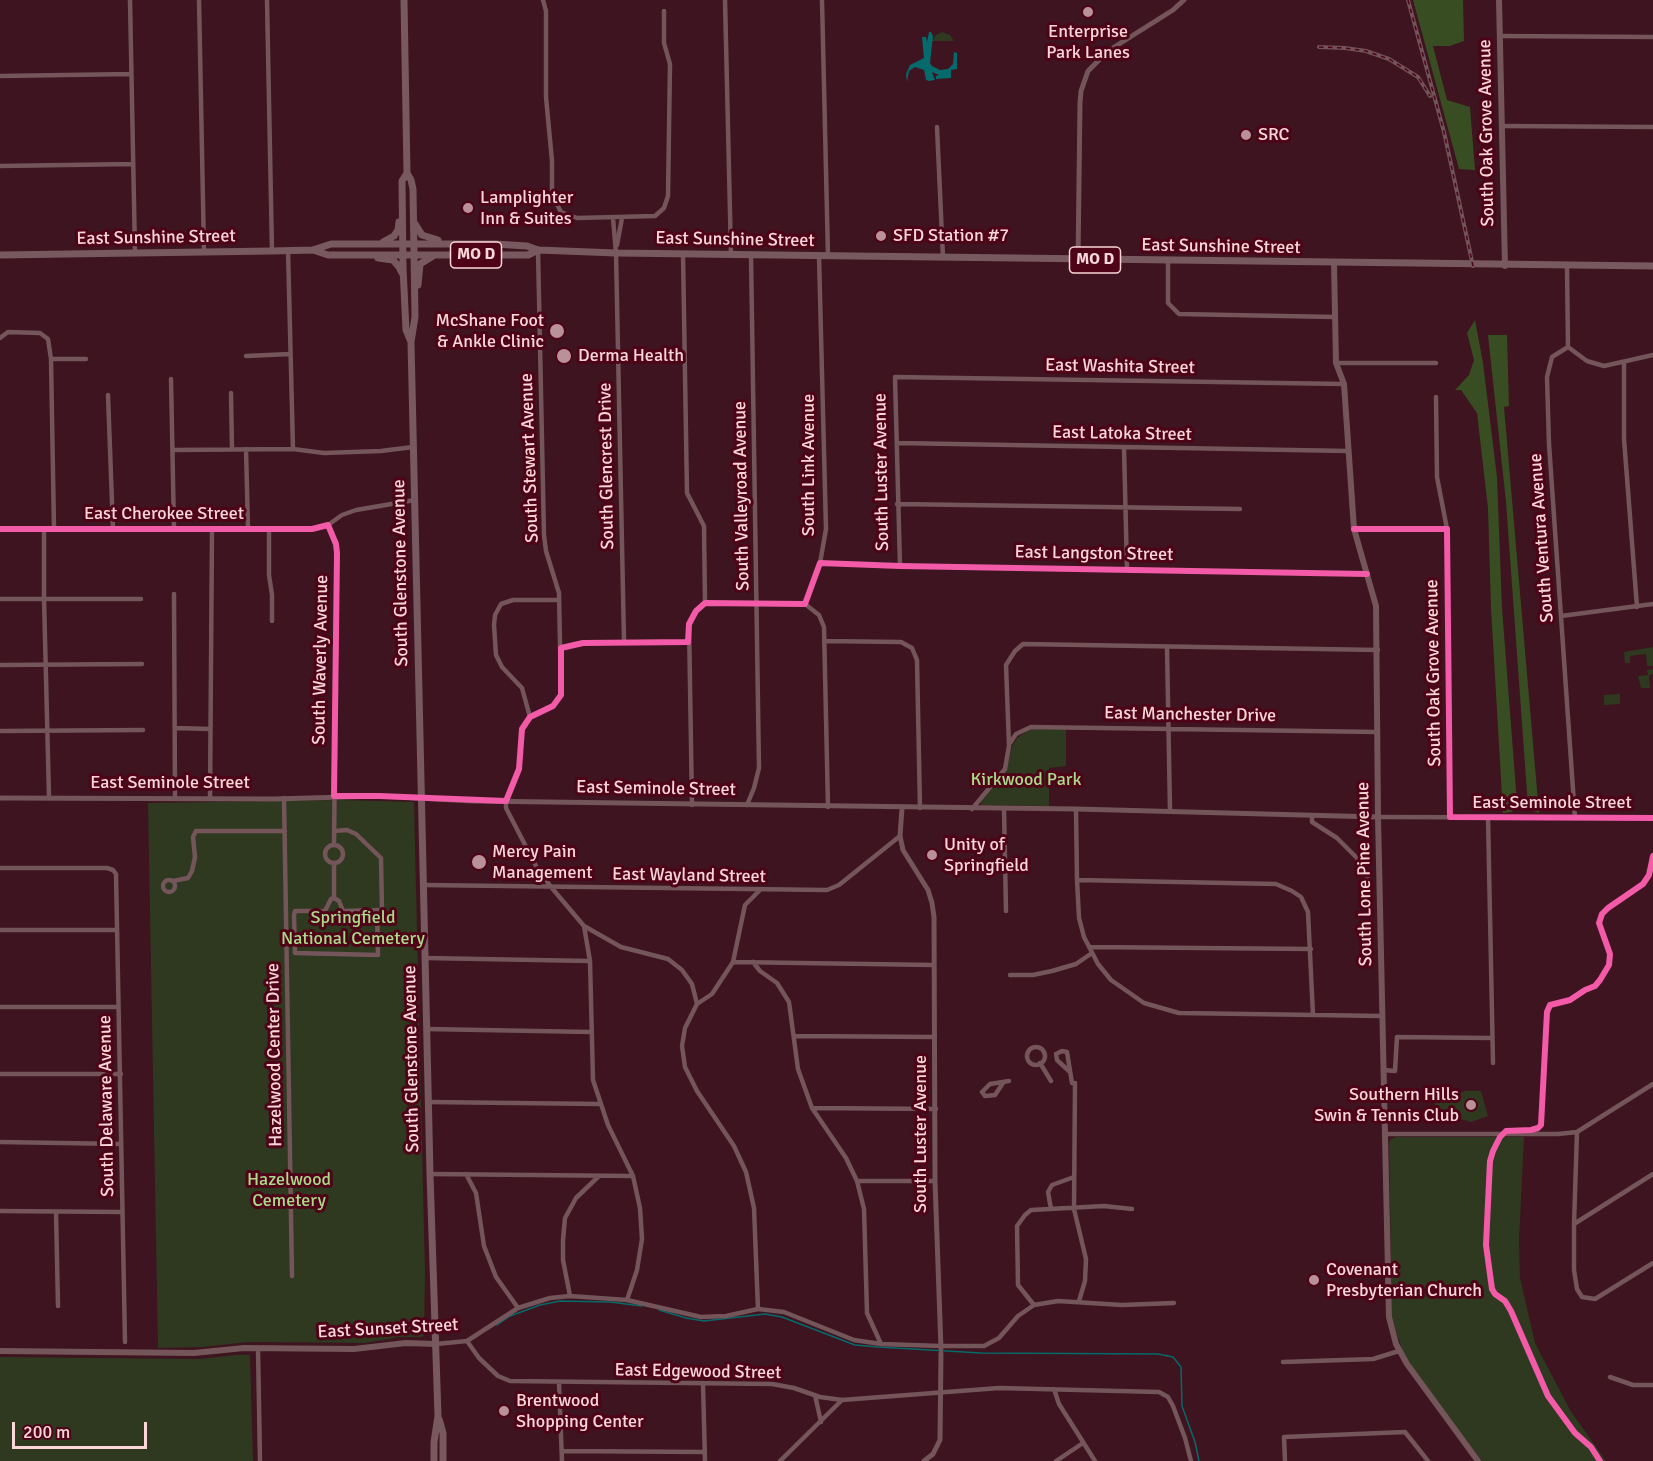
<!DOCTYPE html>
<style>
body{margin:0}
#map{position:relative;width:1653px;height:1461px;overflow:hidden;background:#3d141f;font-family:Signika,sans-serif}
canvas{display:block}
.scale{position:absolute;left:12px;top:1422px;width:135px;height:27px;box-sizing:border-box;border:3px solid #fbd6d9;border-top:0;padding-left:8px;font-size:18px;line-height:21px;white-space:nowrap;color:#fbd6d9;-webkit-text-stroke:4px #4e0317;paint-order:stroke}
</style>
<div id="map">
<canvas width="1653" height="1461"></canvas>
<div class="scale">200 m</div>
</div>
<script>
const ctx = document.querySelector('canvas').getContext('2d');
ctx.lineJoin = 'round';
function fill(path, color) {
  ctx.fillStyle = color;
  ctx.fill(path, 'evenodd');
}
function poly(rows) {
  const path = new Path2D();
  for (const r of rows) {
    if (r.length === 3) {
      path.moveTo(r[0] + r[2], r[1]);
      path.arc(r[0], r[1], r[2], 0, 2 * Math.PI);
      continue;
    }
    path.moveTo(r[0], r[1]);
    for (let i = 2; i < r.length; i += 2) path.lineTo(r[i], r[i + 1]);
  }
  return path;
}
function stroke(path, color, width, dash) {
  ctx.strokeStyle = color;
  ctx.lineWidth = width;
  ctx.lineCap = dash ? 'butt' : 'round';
  ctx.setLineDash(dash || []);
  ctx.stroke(path);
}
function drawText(font, color, halo, rows, align = 'center') {
  ctx.font = font + ' Signika,sans-serif';
  ctx.lineWidth = 6;
  ctx.setLineDash([]);
  ctx.textBaseline = 'middle';
  ctx.strokeStyle = halo;
  ctx.fillStyle = color;
  for (const [text, x, y, turn = 0] of rows) {
    ctx.save();
    ctx.translate(x, y);
    ctx.rotate((+turn || 0) * Math.PI / 180);
    ctx.textAlign = isNaN(turn) ? turn : align;
    if (halo) ctx.strokeText(text, 0, 0);
    ctx.fillText(text, 0, 0);
    ctx.restore();
  }
}
fill(poly([
 [942,32,950,35,954,41,932,41,936,35],
 [1653,647,1653,666,1647,666,1646,654,1630,656,1630,663,1625,663,1624,652],
 [1653,669,1653,674,1649,675,1650,688,1641,688,1638,676,1648,675,1647,670],
 [1620,694,1620,704,1604,705,1604,695],
 [1040,728,1066,729,1066,766,1049,768,1049,806,981,805,981,802,1007,768,1012,746,1017,738,1029,730],
 [341,800,414,802,425,1273,424,1335,422,1337,399,1337,365,1343,248,1342,203,1347,158,1348,148,803],
 [1465,1091,1481,1091,1488,1116,1471,1122,1457,1118,1435,1118,1435,1093,1457,1094],
 [1396,1137,1524,1137,1519,1240,1520,1278,1535,1343,1570,1410,1606,1461,1482,1461,1415,1372,1403,1352,1392,1320,1389,1143,1391,1139],
 [236,1355,250,1355,253,1461,0,1461,0,1357,199,1359]
]), '#2e3920');
fill(poly([
 [1413,0,1463,0,1464,41,1450,46,1433,46,1447,100,1470,107,1475,170,1459,169],
 [1475,320,1483,363,1497,477,1502,608,1517,803,1516,808,1512,812,1503,813,1491,608,1488,508,1477,413,1461,390,1455,390,1469,375,1474,360,1467,333],
 [1488,335,1507,335,1509,406,1504,407,1539,813,1530,810,1528,806,1506,502]
]), '#394d22');
fill(poly([
 [929,32,931,32,933,36,930,63,932,66,940,70,948,69,953,64,954,52,957,53,957,69,951,70,951,78,936,79,936,76,939,75,932,72,935,80,929,81,926,80,924,70,915,67,909,71,907,82,906,74,910,65,924,58,922,37,926,37,927,42]
]), '#056a6b');
stroke(poly([
 [659,1310,686,1318,704,1321,765,1314,782,1317,855,1345,878,1347,981,1353,1158,1354,1173,1357,1181,1367,1182,1406,1195,1442,1199,1461],
 [497,1325,510,1316,540,1305,560,1301,610,1302,642,1306]
]), '#056a6b', 1.5);
stroke(poly([
 [130,0,135,253],
 [199,0,204,252],
 [267,0,272,251],
 [543,0,546,11,546,97,552,161,552,195,561,212,577,218,655,216,664,208,668,196,670,64,664,43,664,11],
 [725,0,731,255],
 [822,0,828,256],
 [1500,36,1653,37],
 [0,76,131,74],
 [1502,126,1653,127],
 [937,127,943,258],
 [0,166,133,164],
 [613,218,616,253,624,641],
 [617,245,622,218],
 [288,250,293,449],
 [683,254,687,493,704,526,705,603],
 [1168,261,1168,303,1179,314,1335,317],
 [1567,266,1568,347],
 [0,338,8,332,40,333,48,339,51,359,54,529],
 [1568,347,1552,357,1547,377,1549,444,1575,818],
 [1568,347,1587,361,1604,366,1653,355],
 [246,356,290,354],
 [51,359,86,359],
 [1624,362,1624,439,1637,607],
 [1336,363,1436,363],
 [171,379,174,529],
 [231,393,232,449],
 [108,395,113,529],
 [1436,397,1437,477,1447,529,1450,817],
 [897,443,1348,451],
 [1124,448,1127,570],
 [246,449,248,529],
 [174,450,293,449,324,453,381,451,413,447],
 [897,504,1240,509],
 [328,525,336,544,337,553,334,845],
 [0,529,312,529,328,525,342,515,356,510,415,500],
 [44,529,44,598,49,797],
 [269,529,269,575,272,595,272,621],
 [1354,529,1447,529],
 [820,563,900,566,1367,574],
 [900,566,895,377,1344,384],
 [174,594,175,798],
 [0,599,141,599],
 [559,600,513,600,501,604,495,615,494,625,496,655,502,667,522,688,530,717,522,729,519,769,506,801,506,808,536,866,551,887,584,926,621,947,668,959,682,970,692,984,697,1004,685,1028,682,1046,685,1067,697,1091,734,1146,746,1172,754,1208,758,1309],
 [705,603,805,604],
 [805,604,820,563,826,529,819,256],
 [805,604,819,615,824,627,828,807],
 [1561,616,1653,604],
 [824,641,901,642,912,648,917,660,920,808],
 [1167,647,1170,811],
 [561,648,583,643,688,642],
 [0,665,142,664],
 [530,717,553,706,561,695,559,593,546,551,544,535,538,250],
 [175,728,210,729],
 [0,731,143,730],
 [1010,743,1016,734,1031,727,1378,732],
 [210,798,212,529],
 [284,798,292,1276],
 [692,805,689,624,696,611,705,603],
 [747,805,754,788,759,768,751,255],
 [1004,808,1006,911],
 [972,809,1005,769,1009,746,1006,665,1015,651,1023,644,1378,650],
 [1076,809,1077,880,1079,918,1084,937,1098,964,1111,980,1144,1003,1179,1013,1383,1016],
 [1312,815,1312,822,1337,838,1357,858,1369,881],
 [1378,817,1653,818],
 [1488,817,1493,1063],
 [334,831,347,830,356,834,381,858,382,911,377,910,378,955,295,953,294,915,295,911,325,911,331,899,334,898],
 [334,854,9],
 [334,863,334,898],
 [0,868,107,868,113,870,116,874,125,1342],
 [169,886,6],
 [1077,880,1276,884,1292,891,1301,897,1308,912,1313,1015],
 [173,881,188,878,192,871,195,857,193,837,196,831,285,831],
 [424,885,827,890,839,885,900,836],
 [334,898,339,901,343,911,377,910],
 [584,926,590,961,593,1080,608,1125,633,1176,640,1208,642,1239,637,1270,627,1300],
 [0,930,117,930],
 [1089,947,1311,949],
 [425,958,590,961],
 [733,962,934,965],
 [753,962,760,971,777,983,789,1002,798,1069,812,1108,846,1158,857,1181,864,1209,867,1313,881,1344],
 [1010,975,1033,975,1052,971,1076,964,1092,953],
 [697,1004,712,994,733,962,745,905,760,890],
 [0,1007,118,1007],
 [427,1029,591,1032],
 [794,1036,935,1037],
 [1036,1056,9],
 [1040,1063,1051,1081],
 [1383,1070,1395,1071,1397,1037,1492,1038],
 [1070,1072,1057,1060,1056,1054,1062,1051,1067,1052,1072,1083],
 [0,1074,121,1074],
 [1003,1083,995,1095,985,1096,982,1092,990,1084,1009,1081],
 [1075,1083,1074,1209,1086,1259,1085,1281,1079,1301],
 [428,1102,600,1104],
 [812,1108,936,1109],
 [1577,1132,1574,1224,1574,1270,1577,1289,1582,1297,1595,1299,1653,1263],
 [1384,1134,1558,1134,1577,1132,1653,1084],
 [0,1142,121,1144],
 [430,1174,633,1176],
 [466,1174,476,1193,484,1246,496,1277,518,1308],
 [857,1181,935,1181],
 [1051,1209,1048,1192,1052,1185,1074,1177],
 [0,1211,122,1212],
 [56,1212,58,1306],
 [1574,1224,1653,1174],
 [570,1296,563,1260,563,1240,565,1218,576,1198,599,1176],
 [1034,1305,1018,1285,1017,1226,1025,1215,1031,1210,1104,1206,1132,1209],
 [467,1341,479,1358,498,1376,510,1381,772,1384,794,1388,820,1397,842,1400,999,1388,1159,1392,1168,1397,1173,1406,1185,1438,1191,1461],
 [436,1344,467,1341,518,1308,550,1298,570,1296,627,1300,701,1317,726,1316,758,1309,784,1312,854,1340,881,1344,941,1346,984,1346,999,1338,1018,1316,1034,1305,1058,1301,1122,1305,1174,1303],
 [258,1348,260,1461],
 [1283,1362,1373,1359,1399,1351],
 [1610,1377,1633,1385,1653,1385],
 [559,1383,562,1461],
 [703,1384,705,1461],
 [1054,1389,1059,1404,1095,1461],
 [815,1395,821,1422],
 [562,1451,705,1452],
 [780,1461,842,1400],
 [1056,1461,1083,1443],
 [1285,1461,1284,1437,1405,1432,1428,1461]
]), '#74555a', 4.5);
stroke(poly([
 [1078,260,1080,103,1081,91,1088,71,1108,51,1173,10,1184,0],
 [0,798,274,799,379,796,473,801,1076,809,1378,817],
 [902,808,900,836,903,850,928,890,932,903,934,917,935,1181,941,1349],
 [924,1461,933,1454,940,1440,941,1353]
]), '#74555a', 5);
stroke(poly([
 [1499,0,1505,266],
 [1334,263,1336,363,1344,384,1354,529,1376,606,1378,817,1389,1317,1396,1344,1407,1364,1478,1461],
 [0,1351,194,1353,244,1348,354,1349,406,1343,436,1344]
]), '#74555a', 6);
stroke(poly([
 [404,0,407,173,411,180,413,189,415,317,411,342,430,1174,438,1416,434,1442,434,1461],
 [407,173,402,181,403,268,406,330,411,342],
 [415,224,422,235,438,240],
 [383,242,394,236,398,230,399,222],
 [313,250,328,255,528,255,538,250],
 [0,255,272,251,313,250,331,244,495,244,527,246,538,250,616,253,1653,266],
 [378,258,393,260,399,267,402,273],
 [418,285,420,264,433,256],
 [439,1419,443,1433,443,1461]
]), '#78595f', 7);
const rail = poly([
 [1408,0,1444,132,1473,266],
 [1319,47,1345,48,1366,51,1389,59,1418,77,1430,96]
]);
stroke(rail, '#72535a', 4);
stroke(rail, '#4e0317', 1.5, [4.5]);
stroke(poly([
 [0,529,312,529,328,525,336,544,337,553,334,796,379,796,506,801,519,769,522,729,530,717,553,706,561,695,561,648,583,643,688,642,689,624,696,611,705,603,805,604,820,563,900,566,1367,574],
 [1354,529,1447,529,1450,817,1653,818],
 [1600,1461,1591,1447,1575,1433,1548,1396,1511,1311,1505,1301,1495,1294,1492,1289,1486,1245,1490,1161,1493,1151,1500,1137,1506,1131,1531,1130,1538,1128,1541,1125,1547,1012,1550,1005,1570,1000,1585,990,1595,986,1600,980,1609,965,1610,954,1599,923,1602,914,1608,908,1643,884,1649,875,1653,856]
]), '#f35aa7', 6);
for (const [x, y, r, color] of [
 [1088,12,6,"#b89298"],
 [1246,135,6,"#b89298"],
 [468,208,6,"#b89298"],
 [881,236,6,"#b89298"],
 [557,331,8,"#b89298"],
 [564,356,8,"#b89298"],
 [932,855,6,"#b89298"],
 [479,862,8,"#b89298"],
 [1471,1105,6,"#b89298"],
 [1314,1280,6,"#b89298"],
 [504,1411,6,"#b89298"]
]) {
  const dot = new Path2D();
  dot.arc(x, y, r, 0, 2 * Math.PI);
  ctx.fillStyle = color;
  ctx.fill(dot);
  stroke(dot, '#4e0317', 2);
}
for (const [x, y, w] of [
 [476,255,51],
 [1095,260,51]
]) {
  const box = new Path2D();
  box.roundRect(x - w / 2, y - 13, w, 26, 4.5);
  ctx.fillStyle = '#4e0317';
  ctx.fill(box);
  stroke(box, '#fbd6d9', 1.5);
}
drawText('bold 16px', '#fbd6d9', null, [
 ["MO D",476,255],
 ["MO D",1095,260]
]);
drawText('18px', '#fbd6d9', '#4e0317', [
 ["Enterprise",1088,32,"center"],
 ["Park Lanes",1088,53,"center"],
 ["SRC",1258,135],
 ["Lamplighter",480,198],
 ["Inn & Suites",480,219],
 ["SFD Station #7",893,236],
 ["McShane Foot",544,321,"right"],
 ["& Ankle Clinic",544,342,"right"],
 ["Derma Health",578,356],
 ["Unity of",944,845],
 ["Springfield",944,866],
 ["Mercy Pain",492,852],
 ["Management",492,873],
 ["Southern Hills",1459,1095,"right"],
 ["Swin & Tennis Club",1459,1116,"right"],
 ["Covenant",1326,1270],
 ["Presbyterian Church",1326,1291],
 ["Brentwood",516,1401],
 ["Shopping Center",516,1422]
], 'left');
drawText('18px', '#fbd6d9', '#4e0317', [
 ["South Oak Grove Avenue",1487,133,-91],
 ["East Sunshine Street",156,238,-1],
 ["East Sunshine Street",735,240,1],
 ["East Sunshine Street",1221,247,1],
 ["East Washita Street",1120,367,1],
 ["East Latoka Street",1122,434,1],
 ["South Stewart Avenue",530,458,-92],
 ["South Link Avenue",809,465,-90],
 ["South Glencrest Drive",607,466,-91],
 ["South Luster Avenue",882,472,-91],
 ["South Valleyroad Avenue",742,496,-91],
 ["East Cherokee Street",164,514],
 ["South Ventura Avenue",1542,538,-94],
 ["East Langston Street",1094,554,1],
 ["South Glenstone Avenue",401,573,-91],
 ["South Waverly Avenue",321,660,-89],
 ["South Oak Grove Avenue",1434,673,-91],
 ["East Manchester Drive",1190,715,1],
 ["East Seminole Street",170,783],
 ["East Seminole Street",656,789,1],
 ["East Seminole Street",1552,803],
 ["South Lone Pine Avenue",1365,874,-91],
 ["East Wayland Street",689,876,1],
 ["Hazelwood Center Drive",275,1055,-91],
 ["South Glenstone Avenue",412,1059,-91],
 ["South Delaware Avenue",107,1106,-91],
 ["South Luster Avenue",921,1134,-90],
 ["East Sunset Street",388,1329,-3],
 ["East Edgewood Street",698,1372,1]
]);
drawText('18px', '#abda8b', '#4e0317', [
 ["Kirkwood Park",1026,780],
 ["Springfield",353,918],
 ["National Cemetery",353,939],
 ["Hazelwood",289,1180],
 ["Cemetery",289,1201]
]);
</script>
